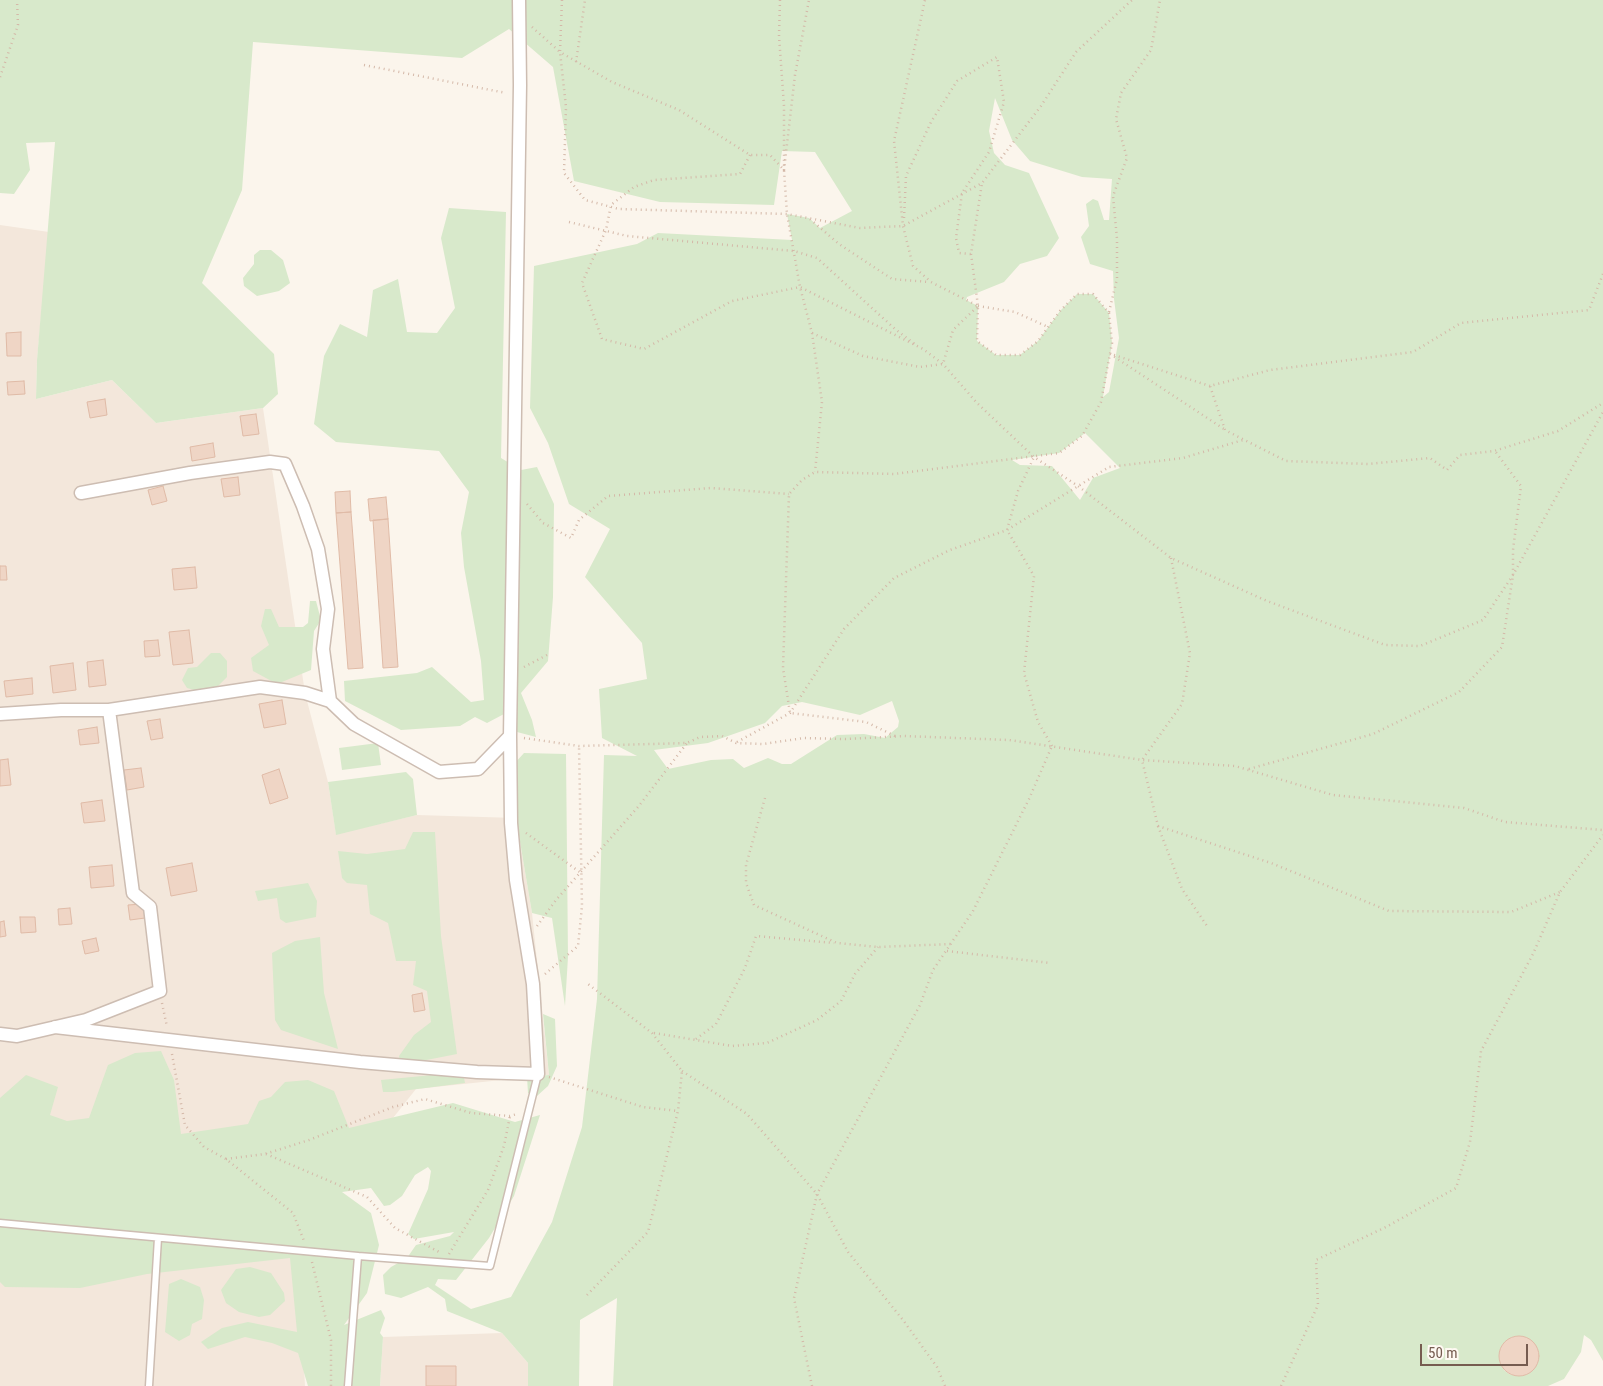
<!DOCTYPE html>
<style>
body{margin:0}
#map{position:relative;width:1603px;height:1386px;overflow:hidden;background:#fbf5ec;font-family:"Roboto Condensed",sans-serif}
canvas{display:block}
.scale{position:absolute;left:1420px;top:1344px;width:108px;height:22px;box-sizing:border-box;border:2px solid #765c50;border-top:0;padding-left:6px;font-size:15px;line-height:18px;white-space:nowrap;color:#765c50;-webkit-text-stroke:4px #fef9f2;paint-order:stroke}
</style>
<div id="map">
<canvas width="1603" height="1386"></canvas>
<div class="scale">50 m</div>
</div>
<script>
const ctx = document.querySelector('canvas').getContext('2d');
ctx.lineJoin = 'round';
function fill(path, color) {
  ctx.fillStyle = color;
  ctx.fill(path, 'evenodd');
}
function poly(rows) {
  const path = new Path2D();
  for (const r of rows) {
    if (r.length === 3) {
      path.moveTo(r[0] + r[2], r[1]);
      path.arc(r[0], r[1], r[2], 0, 2 * Math.PI);
      continue;
    }
    path.moveTo(r[0], r[1]);
    for (let i = 2; i < r.length; i += 2) path.lineTo(r[i], r[i + 1]);
  }
  return path;
}
function stroke(path, color, width, dash) {
  ctx.strokeStyle = color;
  ctx.lineWidth = width;
  ctx.lineCap = dash ? 'butt' : 'round';
  ctx.setLineDash(dash || []);
  ctx.stroke(path);
}
fill(poly([
 [0,225,49,232,37,360,36,399,112,380,156,423,263,408,305,693,328,782,336,834,417,815,516,818,532,913,549,1075,416,1089,297,1239,305,1386,0,1386],
 [502,1333,528,1363,528,1386,380,1386,383,1337]
]), '#f3e7db');
fill(poly([
 [0,0,1603,0,1603,1361,1591,1340,1584,1335,1581,1352,1564,1379,1548,1386,613,1386,617,1298,580,1320,579,1386,528,1386,528,1363,502,1333,447,1311,445,1299,428,1287,401,1298,385,1294,383,1275,391,1267,407,1258,416,1245,450,1236,454,1232,414,1239,408,1234,428,1189,431,1171,428,1167,415,1175,402,1196,390,1205,384,1206,371,1188,342,1192,371,1213,379,1245,367,1293,344,1325,381,1310,385,1318,380,1333,383,1337,380,1386,308,1386,298,1353,272,1343,245,1337,208,1349,201,1342,222,1328,248,1322,297,1332,290,1258,147,1274,80,1288,5,1287,0,1282,0,1098,26,1075,58,1087,50,1115,67,1121,89,1118,108,1065,135,1053,161,1051,174,1080,181,1134,248,1124,259,1101,271,1097,285,1082,308,1080,334,1091,349,1128,453,1103,515,1122,540,1115,514,1196,489,1238,456,1280,438,1279,435,1285,471,1309,511,1297,552,1222,582,1127,597,999,604,755,637,756,602,738,599,689,647,679,642,643,585,577,610,529,569,504,548,443,530,408,534,266,637,244,658,233,792,240,787,214,809,218,820,228,852,211,815,152,782,151,774,205,660,202,574,181,553,67,509,29,462,58,253,42,242,190,202,283,274,354,278,394,263,408,156,423,112,380,36,399,37,360,55,142,26,143,30,170,14,194,0,193],
 [995,98,1012,140,1030,161,1082,177,1112,179,1109,220,1104,220,1098,201,1093,199,1086,204,1089,226,1081,237,1090,264,1113,271,1114,299,1119,338,1109,392,1103,397,1112,343,1109,313,1093,294,1077,294,1060,311,1038,341,1020,355,996,355,977,341,978,306,966,300,967,297,1004,282,1020,264,1047,256,1059,238,1029,173,1005,165,994,153,989,131],
 [1085,433,1120,468,1093,478,1080,500,1052,466,1020,465,1012,460,1059,453],
 [892,701,899,721,898,727,885,738,864,734,837,735,791,764,782,764,768,758,744,768,733,759,711,760,668,769,654,750,708,743,765,723,782,706,802,702,860,715],
 [1519,1336,1531,1341,1538,1351,1538,1358,1533,1369,1522,1376,1509,1374,1504,1370,1499,1358,1502,1345,1513,1337],
 [449,208,506,212,501,458,521,470,537,467,554,504,553,597,548,661,521,693,532,720,536,737,517,732,504,714,487,723,475,717,460,726,401,730,345,701,344,681,417,673,432,667,471,702,484,700,481,661,464,567,461,533,469,492,439,451,336,442,314,424,324,356,340,324,367,337,373,290,398,279,407,332,437,333,455,308,441,238],
 [260,250,271,250,283,260,290,283,279,291,257,296,244,286,243,278,254,264,254,255],
 [310,601,316,601,321,620,314,631,311,670,277,684,253,671,251,658,269,645,261,626,265,609,271,609,279,627,303,627,308,623],
 [211,653,220,653,227,661,227,677,215,689,202,692,187,688,182,680,188,668,197,667],
 [378,743,381,765,342,770,339,748],
 [524,753,566,754,568,957,565,1006,552,918,532,913,516,818,505,774],
 [406,772,413,779,417,815,336,835,328,782],
 [413,832,435,832,441,936,457,1054,401,1065,399,1056,414,1035,431,1022,427,991,413,985,416,961,396,961,388,923,370,914,367,885,347,883,342,878,338,851,367,854,405,849],
 [308,883,317,901,316,917,286,923,280,919,277,898,258,901,255,891],
 [320,937,324,993,338,1049,281,1030,275,1020,272,953,295,941],
 [543,1014,555,1019,557,1066,548,1086,537,1096,528,1093,527,1077,549,1075],
 [463,1072,465,1083,394,1092,383,1092,381,1080],
 [250,1267,271,1273,284,1293,285,1301,270,1315,259,1317,239,1312,226,1303,221,1290,236,1269],
 [181,1279,200,1287,204,1300,202,1319,192,1324,190,1335,179,1341,165,1332,169,1284]
]), '#d8e9cb');
const building = poly([
 [21,332,21,356,7,356,6,333,21,332],
 [24,381,25,394,8,395,7,382,24,381],
 [105,399,107,415,90,418,87,402,105,399],
 [256,414,259,434,243,436,240,416,256,414],
 [213,443,215,457,192,461,190,447,213,443],
 [238,477,240,495,224,497,221,479,238,477],
 [163,486,167,501,152,505,148,490,163,486],
 [350,491,351,512,336,513,335,492,350,491],
 [386,497,388,519,370,521,368,499,386,497],
 [351,512,363,668,348,669,336,513,351,512],
 [388,519,398,667,383,668,373,520,388,519],
 [0,566,6,566,7,580,0,580,0,566],
 [195,567,197,588,174,590,172,569,195,567],
 [189,630,193,663,173,665,169,632,189,630],
 [158,640,160,656,145,657,144,641,158,640],
 [103,660,106,685,89,687,87,662,103,660],
 [73,663,76,690,53,693,50,666,73,663],
 [32,678,33,694,6,697,4,681,32,678],
 [282,700,286,724,264,728,259,704,282,700],
 [160,719,163,738,151,740,147,721,160,719],
 [97,727,99,743,80,745,78,730,97,727],
 [8,759,11,785,0,786,0,760,8,759],
 [141,768,144,787,127,790,124,770,141,768],
 [279,769,288,798,270,804,262,775,279,769],
 [102,800,105,821,84,823,81,803,102,800],
 [192,863,197,891,171,896,166,868,192,863],
 [112,865,114,886,91,888,89,867,112,865],
 [143,904,145,918,130,920,128,905,143,904],
 [70,908,72,924,59,925,58,909,70,908],
 [20,917,35,917,36,932,21,933,20,917],
 [4,921,6,936,0,937,0,922,4,921],
 [96,938,99,951,85,954,82,941,96,938],
 [422,993,425,1010,414,1012,412,995,422,993],
 [1519,1356,20],
 [426,1366,456,1366,456,1386,426,1386,426,1366]
]);
fill(building, '#efd5c5');
stroke(building, '#e0bba7', 1);
const lane = poly([
 [0,1223,358,1256],
 [149,1386,158,1238],
 [348,1386,358,1256,490,1266,538,1074]
]);
const street = poly([
 [81,493,190,473,270,462,285,464,303,506,318,549,328,609,323,649,330,701],
 [0,714,61,710,109,710,260,687,305,693,330,701,354,724,439,772,478,769,510,736,520,85,519,0],
 [55,1027,360,1062,477,1072,538,1074,533,984,516,880,511,823,510,736],
 [0,1034,17,1036,86,1020,160,991,150,907,133,893,109,710]
]);
stroke(lane, '#cdbdb2', 9);
stroke(street, '#cdbdb2', 15);
stroke(poly([
 [562,0,560,52,612,82,679,110,750,155,770,155,784,170,787,214,800,287,812,333,822,402,815,472],
 [780,0,779,36,784,106,784,170,795,75,809,0],
 [532,27,560,52,566,107,564,173,585,200,619,209,787,214,860,228,903,226,982,183,1041,106,1076,52,1132,0],
 [576,62,585,0],
 [364,65,506,93],
 [0,77,18,25,17,0],
 [750,155,740,174,654,180,634,187,611,205,606,230,582,283,602,339,644,349,732,301,800,287,923,349,943,364,977,403,1034,457,1078,486,1171,558,1267,601,1385,645,1420,646,1483,620,1513,575,1603,412],
 [904,218,906,176,931,122,957,81,997,57,1004,102,989,152,962,193,956,238,959,253,971,254,982,183],
 [810,219,839,244,892,279,929,282],
 [569,222,627,236,794,251,817,258,895,329,916,345],
 [971,254,978,306],
 [1603,274,1589,310,1461,323,1413,352,1270,370,1210,386,1225,430,1286,461,1368,464,1430,458,1447,470,1460,455,1494,451,1558,431,1603,403],
 [978,306,1015,312,1048,327],
 [1109,312,1117,279,1117,239,1113,196,1127,158,1116,119,1121,93,1151,50,1160,0],
 [812,333,863,356,920,367,943,364,953,330,978,306],
 [1110,354,1224,429],
 [1114,355,1210,386],
 [527,504,543,523,571,538,579,520,608,496,711,488,789,494],
 [1171,558,1190,653,1182,704,1142,760,1158,826,1271,863,1389,911,1511,912,1560,892],
 [524,667,547,655],
 [895,736,866,722,790,713,783,668,789,494,802,480,815,472,894,474,1059,453,1082,436,1101,402,1112,343,1109,313,1093,294,1077,294,1060,311,1038,341,1020,355,996,355,977,341,978,306,931,282,913,266,903,226,894,141,925,0],
 [524,738,579,746,687,743,700,737,722,736,736,743,763,744,804,738,845,739,904,736,1009,740,1142,760,1235,766,1333,795,1464,808,1505,822,1603,830],
 [737,742,790,713,844,629,894,578,950,550,1007,530,1018,491,1034,457],
 [1052,746,1038,722,1024,673,1034,576,1007,530,1109,467,1183,458,1243,440],
 [1249,769,1373,734,1459,692,1502,647,1513,575,1513,550,1521,486,1495,451],
 [765,798,746,865,746,883,754,905,837,943,878,947,952,944],
 [1158,826,1182,889,1207,926],
 [526,833,581,873],
 [537,926,556,900,638,807,687,743],
 [947,951,1050,963],
 [545,974,578,946,582,906,579,746],
 [162,1003,167,1027],
 [654,1033,732,1046,767,1043,817,1020,841,1001,855,974,878,947],
 [696,1039,716,1024,745,968,756,936,834,943],
 [172,1054,185,1125,204,1147,226,1159,293,1213,304,1241],
 [682,1071,747,1114,817,1194,848,1252,903,1320,937,1367,945,1386],
 [549,1077,643,1107,678,1111],
 [266,1154,367,1197,395,1228,439,1252],
 [226,1159,265,1154,309,1140,393,1107,425,1099,471,1113,510,1116,517,1114],
 [449,1254,488,1190,504,1146,510,1116],
 [312,1262,331,1340,331,1386],
 [587,1295,648,1232,678,1111,682,1071,652,1033,588,984],
 [812,1386,794,1298,817,1194,920,1005,933,970,973,911,1029,799,1052,746],
 [1281,1386,1318,1305,1316,1260,1386,1227,1456,1188,1470,1142,1481,1051,1533,954,1560,892,1603,835]
]), '#d4b8a8', 2.5, [1, 4]);
stroke(lane, '#fff', 6);
stroke(street, '#fff', 12);
</script>
